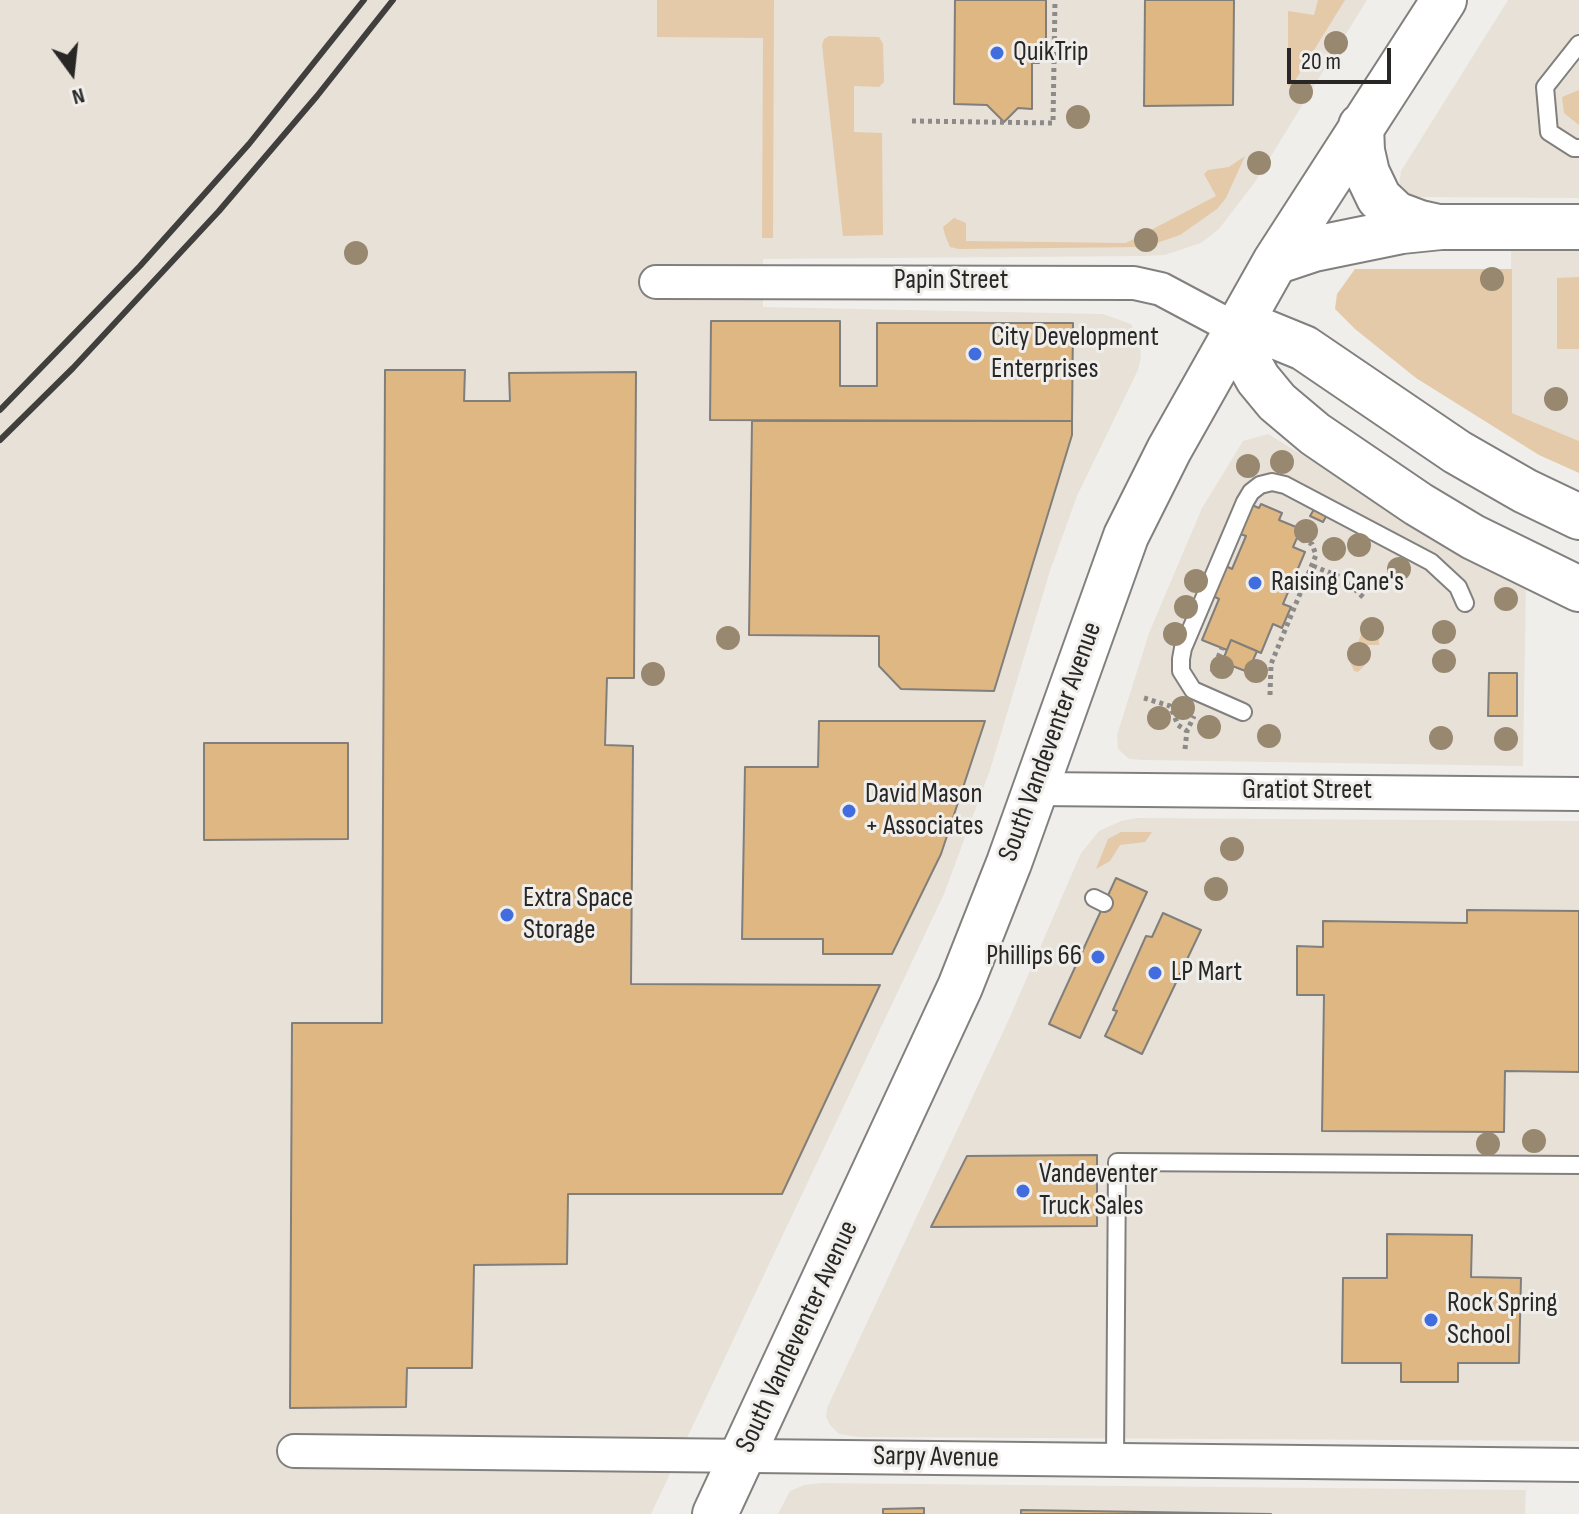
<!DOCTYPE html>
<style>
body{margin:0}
#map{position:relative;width:1579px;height:1514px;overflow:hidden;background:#f0eeeb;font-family:"Sofia Sans Condensed",sans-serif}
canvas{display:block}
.north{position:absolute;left:32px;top:32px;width:80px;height:80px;-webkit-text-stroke:6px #f0eeeb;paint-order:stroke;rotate:165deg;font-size:22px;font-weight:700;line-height:32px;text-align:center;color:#282726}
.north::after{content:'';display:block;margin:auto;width:28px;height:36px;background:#282726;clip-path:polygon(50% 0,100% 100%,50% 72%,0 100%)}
.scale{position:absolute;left:1287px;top:48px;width:104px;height:36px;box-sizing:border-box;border:4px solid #282726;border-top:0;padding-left:10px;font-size:24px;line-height:28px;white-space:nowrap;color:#282726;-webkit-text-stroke:6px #f0eeeb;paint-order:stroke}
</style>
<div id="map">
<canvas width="1579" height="1514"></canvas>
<div class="north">N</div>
<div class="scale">20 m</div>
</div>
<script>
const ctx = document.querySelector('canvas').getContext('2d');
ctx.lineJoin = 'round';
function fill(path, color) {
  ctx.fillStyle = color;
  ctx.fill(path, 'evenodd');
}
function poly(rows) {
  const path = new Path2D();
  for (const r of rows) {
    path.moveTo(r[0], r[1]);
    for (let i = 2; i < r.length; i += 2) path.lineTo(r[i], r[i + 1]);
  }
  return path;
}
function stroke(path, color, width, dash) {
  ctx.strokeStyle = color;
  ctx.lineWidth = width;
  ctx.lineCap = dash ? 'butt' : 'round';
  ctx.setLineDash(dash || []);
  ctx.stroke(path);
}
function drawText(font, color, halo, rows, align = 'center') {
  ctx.font = font + ' "Sofia Sans Condensed",sans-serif';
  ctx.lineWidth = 6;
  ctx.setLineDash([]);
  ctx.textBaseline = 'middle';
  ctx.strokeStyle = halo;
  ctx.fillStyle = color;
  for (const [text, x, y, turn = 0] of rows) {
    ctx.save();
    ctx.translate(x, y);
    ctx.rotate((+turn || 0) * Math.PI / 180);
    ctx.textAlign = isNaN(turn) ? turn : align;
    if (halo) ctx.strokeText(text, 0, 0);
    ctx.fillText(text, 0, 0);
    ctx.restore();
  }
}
fill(poly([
 [0,0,1367,0,1255,182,1219,229,1201,243,1165,255,1145,256,763,259,763,307,1103,314,1131,324,1140,343,1141,358,1138,370,1077,496,1050,571,990,770,944,894,651,1514,0,1514],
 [1508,0,1579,0,1579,198,1408,197,1399,185,1401,171],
 [1511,245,1579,245,1579,441,1512,413],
 [1268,434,1433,534,1526,582,1523,766,1144,760,1129,759,1118,749,1117,735,1149,633,1202,508,1243,441],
 [1136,818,1579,821,1579,1441,859,1437,839,1434,830,1425,826,1417,827,1408,1009,1019,1081,853,1099,831,1121,821],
 [822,1483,1526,1490,1525,1514,778,1514,790,1491,804,1485]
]), '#e8e1d8');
fill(poly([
 [657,0,774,0,773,238,762,238,763,38,657,37],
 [1318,0,1345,0,1291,87,1288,85,1288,11,1314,15],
 [829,36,879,37,883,44,884,82,879,87,854,86,854,132,882,133,883,235,843,236,822,45,824,39],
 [1579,90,1579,125,1564,113,1562,97],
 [1245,156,1226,198,1217,209,1180,235,1145,247,959,249,950,247,945,235,943,227,954,218,966,223,966,241,1126,243,1216,196,1204,174,1208,170,1229,167],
 [1355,269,1512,269,1512,413,1579,441,1579,473,1539,455,1416,378,1355,329,1335,309,1337,294],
 [1579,277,1579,349,1557,349,1557,278],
 [1370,619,1380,621,1379,645,1367,645,1365,665,1358,672,1354,671,1350,662,1366,622],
 [1121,832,1152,832,1145,842,1120,845,1110,861,1096,869,1108,839]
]), '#e4caa8');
const building = poly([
 [955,0,1046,0,1046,44,1039,44,1039,63,1032,63,1032,109,1018,108,1004,122,987,105,954,104,955,0],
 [1145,0,1234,0,1233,105,1144,106,1145,0],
 [711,321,840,321,840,386,877,386,877,323,1073,323,1072,421,710,420,711,321],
 [385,370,465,370,464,401,510,401,509,373,636,372,634,678,607,678,605,745,633,746,631,984,880,985,782,1194,568,1194,567,1264,474,1265,472,1368,407,1368,406,1407,290,1408,292,1023,382,1023,385,370],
 [752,421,1072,421,1072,435,994,691,901,689,879,666,879,636,749,635,752,421],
 [1261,504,1282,513,1279,520,1301,529,1293,547,1305,552,1283,604,1291,607,1282,628,1273,624,1261,653,1231,640,1227,650,1202,640,1219,599,1213,596,1226,566,1232,569,1246,536,1240,534,1252,505,1259,508,1261,504],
 [1316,506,1328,513,1323,522,1310,516,1316,506],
 [1231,640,1257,651,1248,672,1222,662,1231,640],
 [1489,673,1517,673,1517,716,1488,716,1489,673],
 [819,721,985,721,941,854,892,954,823,954,823,939,742,939,745,767,818,767,819,721],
 [204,743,348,743,348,839,204,840,204,743],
 [1116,878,1147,892,1080,1038,1049,1024,1116,878],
 [1467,910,1579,911,1579,1072,1505,1071,1504,1132,1322,1131,1324,995,1297,995,1297,946,1323,947,1323,921,1467,923,1467,910],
 [1163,913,1201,930,1142,1054,1105,1036,1117,1011,1113,1010,1146,936,1152,937,1163,913],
 [1097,1155,1097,1226,931,1227,967,1156,1097,1155],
 [1387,1234,1472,1235,1471,1277,1521,1278,1519,1363,1458,1363,1458,1382,1401,1382,1401,1363,1342,1363,1343,1278,1387,1278,1387,1234],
 [924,1508,924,1514,883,1514,883,1509,924,1508],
 [1021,1510,1271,1514,1021,1514,1021,1510]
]);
fill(building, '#dfb782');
stroke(building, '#817f7c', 2);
const lane = poly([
 [1579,44,1545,87,1549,132,1574,148,1579,148],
 [1243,712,1193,690,1181,671,1181,659,1183,648,1245,502,1251,492,1260,485,1272,482,1285,485,1431,562,1458,587,1465,603],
 [1094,898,1104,903],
 [1115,1460,1117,1162,1579,1165]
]);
const street = poly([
 [656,282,1134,283,1161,289,1236,329],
 [1036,789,1579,794],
 [294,1451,1579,1465]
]);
const secondary = poly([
 [1361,126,1362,151,1367,173,1379,198,1396,214,1420,223,1438,227],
 [1275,262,1314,249,1402,231,1441,227,1579,227],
 [715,1514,960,987,1009,863,1126,536,1169,450,1275,262,1444,0]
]);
const highway = poly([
 [1579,517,1525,491,1457,452,1304,348,1255,328,1236,329,1244,354,1258,379,1277,402,1315,434,1418,504,1473,537,1579,589]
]);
stroke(lane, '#82807e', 20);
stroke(street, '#82807e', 36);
stroke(secondary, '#82807e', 48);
stroke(highway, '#82807e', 48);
stroke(poly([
 [912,121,1053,123,1055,0],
 [1313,566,1343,578,1365,599],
 [1212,672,1222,648],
 [1270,695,1271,664,1316,555,1312,544,1297,538],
 [1144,698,1170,706,1178,725,1187,731],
 [1185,749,1187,731,1194,716]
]), '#8d8b89', 5, [4, 4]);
stroke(lane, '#fff', 16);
stroke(street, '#fff', 32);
stroke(secondary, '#fff', 44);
stroke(highway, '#fff', 44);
stroke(poly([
 [0,410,140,266,249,144,364,0],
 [0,440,73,368,219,211,317,96,393,0]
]), '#403f3e', 6);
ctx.fillStyle = '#98886f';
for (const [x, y] of [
 [1336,43],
 [1301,92],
 [1078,117],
 [1259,163],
 [1146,240],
 [356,253],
 [1492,279],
 [1556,399],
 [1282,462],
 [1248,466],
 [1306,531],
 [1359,545],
 [1334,549],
 [1399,569],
 [1196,581],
 [1506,599],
 [1186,607],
 [1372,629],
 [1444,632],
 [1175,634],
 [728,638],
 [1359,654],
 [1444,661],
 [1222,667],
 [1256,671],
 [653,674],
 [1183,708],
 [1159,718],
 [1209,727],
 [1269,736],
 [1441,738],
 [1506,739],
 [1232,849],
 [1216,889],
 [1534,1141],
 [1488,1144]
]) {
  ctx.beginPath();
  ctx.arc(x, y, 12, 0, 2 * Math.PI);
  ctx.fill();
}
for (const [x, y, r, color] of [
 [997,53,8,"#426ddf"],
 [975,354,8,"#426ddf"],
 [1255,583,8,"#426ddf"],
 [849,811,8,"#426ddf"],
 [507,915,8,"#426ddf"],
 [1098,957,8,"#426ddf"],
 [1155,973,8,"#426ddf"],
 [1023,1191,8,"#426ddf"],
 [1431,1320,8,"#426ddf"]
]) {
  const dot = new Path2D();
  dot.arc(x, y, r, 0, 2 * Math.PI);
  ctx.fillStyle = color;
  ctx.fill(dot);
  stroke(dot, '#f0eeeb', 3);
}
drawText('28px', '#282726', '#f0eeeb', [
 ["QuikTrip",1013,53],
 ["City Development",991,338],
 ["Enterprises",991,370],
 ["Raising Cane's",1271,583],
 ["David Mason",865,795],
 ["+ Associates",865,827],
 ["Extra Space",523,899],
 ["Storage",523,931],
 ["Phillips 66",1082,957,"right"],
 ["LP Mart",1171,973],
 ["Vandeventer",1039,1175],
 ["Truck Sales",1039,1207],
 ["Rock Spring",1447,1304],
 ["School",1447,1336]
], 'left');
drawText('28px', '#282726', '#f0eeeb', [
 ["Papin Street",951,281],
 ["South Vandeventer Avenue",1051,742,-70],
 ["Gratiot Street",1307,791],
 ["South Vandeventer Avenue",798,1337,-65],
 ["Sarpy Avenue",936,1458,1]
]);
</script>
